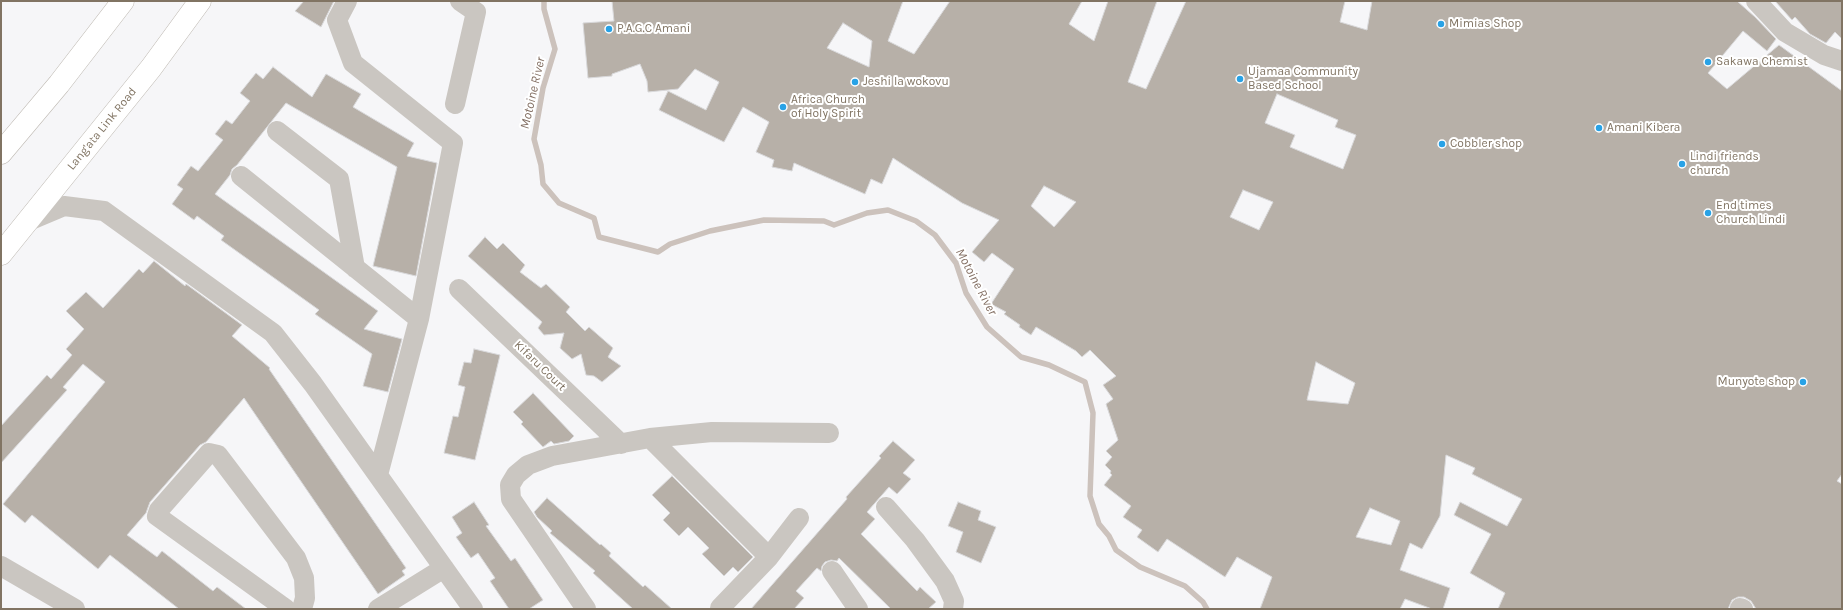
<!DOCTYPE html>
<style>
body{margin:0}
#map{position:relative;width:1843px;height:610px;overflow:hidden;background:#f6f6f8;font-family:Karla,sans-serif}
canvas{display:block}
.frame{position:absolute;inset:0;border:2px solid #817463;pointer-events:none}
</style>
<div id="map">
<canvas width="1843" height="610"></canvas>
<div class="frame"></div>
</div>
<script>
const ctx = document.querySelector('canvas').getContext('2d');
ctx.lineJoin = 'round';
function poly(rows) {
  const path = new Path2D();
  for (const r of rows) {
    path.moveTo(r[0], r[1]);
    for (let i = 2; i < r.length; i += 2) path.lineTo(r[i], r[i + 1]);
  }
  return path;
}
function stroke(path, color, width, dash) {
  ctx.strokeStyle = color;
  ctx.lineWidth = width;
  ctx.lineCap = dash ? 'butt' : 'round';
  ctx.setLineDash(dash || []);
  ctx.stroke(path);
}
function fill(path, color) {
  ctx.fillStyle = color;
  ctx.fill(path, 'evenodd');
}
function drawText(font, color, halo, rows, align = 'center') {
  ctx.font = font + ' Karla,sans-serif';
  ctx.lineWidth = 4;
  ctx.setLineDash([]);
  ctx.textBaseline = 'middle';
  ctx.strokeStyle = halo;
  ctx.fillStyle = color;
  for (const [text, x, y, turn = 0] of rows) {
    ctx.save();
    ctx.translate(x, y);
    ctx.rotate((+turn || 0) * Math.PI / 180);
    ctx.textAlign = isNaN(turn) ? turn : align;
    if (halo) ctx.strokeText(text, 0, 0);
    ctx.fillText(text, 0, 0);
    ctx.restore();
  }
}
stroke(poly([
 [544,1,544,9,555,49,543,88,534,139,541,165,543,184,559,203,594,218,599,237,658,252,670,244,710,231,764,220,824,221,834,225,867,213,888,210,916,221,935,235,956,263,966,293,987,327,1021,357,1049,365,1085,382,1093,413,1090,496,1099,524,1109,536,1116,550,1140,567,1185,586,1203,602,1207,609]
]), '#ccc2bc', 5.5);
const building = poly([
 [304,1,334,1,321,27,295,11,304,1],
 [612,1,903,1,888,41,914,54,950,1,1082,1,1069,24,1094,41,1108,1,1157,1,1128,82,1146,89,1186,1,1345,1,1340,22,1367,30,1372,1,1737,1,1755,17,1776,39,1767,51,1743,31,1708,73,1727,89,1779,45,1842,91,1842,474,1837,481,1842,484,1842,609,1756,609,1751,601,1744,597,1738,597,1732,600,1728,609,1498,609,1505,593,1470,573,1491,534,1454,515,1460,502,1507,526,1522,499,1472,474,1475,468,1446,455,1440,516,1422,549,1410,543,1400,570,1450,588,1443,609,1432,609,1405,599,1400,609,1260,609,1272,577,1237,557,1225,577,1167,539,1158,552,1137,537,1142,530,1123,517,1131,506,1104,485,1112,475,1110,473,1111,471,1105,465,1112,457,1106,451,1118,440,1106,404,1113,399,1103,385,1116,376,1090,350,1082,357,1076,351,1036,327,1031,335,1019,327,1020,325,1004,314,1006,312,991,304,1014,269,992,253,984,262,972,252,999,220,962,203,893,158,882,184,871,179,865,194,794,163,792,171,772,167,774,160,756,152,769,122,743,107,724,142,659,110,668,91,706,110,719,82,695,69,678,89,648,92,647,81,640,64,612,74,612,76,588,78,583,23,614,21,612,1],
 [843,23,872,41,869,67,827,48,843,23],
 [1277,94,1338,120,1335,127,1356,135,1343,169,1290,147,1295,135,1265,123,1277,94],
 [1044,186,1076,202,1054,227,1031,206,1044,186],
 [1243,190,1273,202,1259,230,1230,217,1243,190],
 [1316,362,1355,383,1348,404,1307,400,1316,362],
 [1370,508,1400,521,1391,545,1356,537,1370,508],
 [1775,1,1842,1,1842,39,1835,32,1826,43,1810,34,1795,17,1792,20,1775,1],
 [273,67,312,97,326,74,361,94,353,107,414,143,407,156,437,163,416,276,373,266,397,167,286,103,237,165,232,169,230,175,215,194,378,311,364,329,402,339,388,392,363,386,372,354,315,314,319,310,221,240,224,236,197,216,194,220,172,204,183,189,177,185,191,166,198,171,223,140,215,134,226,120,232,124,250,101,240,93,256,73,263,79,273,67],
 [485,237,497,249,503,243,525,265,520,272,541,288,546,284,570,307,566,312,585,331,589,327,613,348,608,357,621,366,602,382,594,376,586,375,581,354,572,359,560,348,564,333,544,335,538,328,542,322,468,256,485,237],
 [154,261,185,286,186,284,242,325,232,336,270,368,269,369,406,568,402,571,405,575,378,594,244,398,206,442,200,445,150,502,146,513,127,535,157,557,162,551,213,591,217,587,246,609,179,609,110,555,98,569,32,515,25,523,3,504,105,382,83,364,63,387,67,390,1,463,1,426,47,375,51,379,72,355,66,349,84,329,66,311,86,292,103,308,139,269,143,273,154,261],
 [474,349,500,355,475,460,444,453,453,416,458,417,465,387,458,385,464,362,471,363,474,349],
 [533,393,574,436,569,441,554,444,551,441,543,447,521,424,523,422,513,412,533,393],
 [893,441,915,460,903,473,911,479,897,494,889,487,867,512,875,519,861,534,917,591,920,587,936,602,928,609,891,609,839,558,837,561,831,560,825,562,822,566,821,571,817,568,796,591,804,598,794,609,751,609,847,499,846,497,881,458,879,456,893,441],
 [672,476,753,557,738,572,733,567,724,576,702,554,709,548,688,527,679,536,663,520,670,513,652,495,672,476],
 [547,498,600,545,601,544,611,553,609,556,643,587,645,585,672,609,633,609,593,573,595,571,550,533,552,531,537,517,534,512,547,498],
 [474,502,489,525,486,526,511,561,515,558,543,600,529,609,509,609,490,581,495,578,478,553,471,558,456,537,462,533,452,517,474,502],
 [958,502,981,511,978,520,996,527,981,563,956,552,963,532,948,526,958,502]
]);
fill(building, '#b7b0a8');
stroke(building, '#d8d8da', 1);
const secondary = poly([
 [1,153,59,84,123,1],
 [1,254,151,68,200,1]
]);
stroke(secondary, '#bdb8b1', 23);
stroke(poly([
 [347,1,337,20,353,63,453,143,419,319,378,475],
 [1756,1,1785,32,1824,55,1842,61],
 [455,104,476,12,460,1],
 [277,131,339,179,355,268],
 [241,176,419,319],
 [26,222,64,206,104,211,273,333,313,384,473,609],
 [459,289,621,444],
 [650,438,769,557],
 [886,507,915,540,945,581,954,601,953,609],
 [1,566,75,609],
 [832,571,858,609],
 [720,608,769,557,799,518],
 [1740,608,1743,609],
 [286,609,157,516,159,510,209,453,218,455,296,558,304,578,305,598,302,609],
 [378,609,444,568],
 [586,609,511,499,510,485,516,475,528,465,552,456,650,438,712,432,829,433]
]), '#cac6c1', 20);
stroke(secondary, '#fff', 22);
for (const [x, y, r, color] of [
 [1441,24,4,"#28a2e6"],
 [609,29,4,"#28a2e6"],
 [1708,62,4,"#28a2e6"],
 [1240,79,4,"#28a2e6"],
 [855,82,4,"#28a2e6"],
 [783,107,4,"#28a2e6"],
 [1599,128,4,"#28a2e6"],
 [1442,144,4,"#28a2e6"],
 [1682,164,4,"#28a2e6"],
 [1708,213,4,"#28a2e6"],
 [1803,382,4,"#28a2e6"]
]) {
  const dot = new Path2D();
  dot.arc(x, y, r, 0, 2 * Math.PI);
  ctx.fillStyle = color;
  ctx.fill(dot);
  stroke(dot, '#fff', 1.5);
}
drawText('12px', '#817463', '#fff', [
 ["Mimias Shop",1449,24],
 ["P.A.G.C Amani",617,29],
 ["Sakawa Chemist",1716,62],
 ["Ujamaa Community",1248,72],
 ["Based School",1248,86],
 ["Jeshi la wokovu",863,82],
 ["Africa Church",791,100],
 ["of Holy Spirit",791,114],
 ["Amani Kibera",1607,128],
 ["Cobbler shop",1450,144],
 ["Lindi friends",1690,157],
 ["church",1690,171],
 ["End times",1716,206],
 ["Church Lindi",1716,220],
 ["Munyote shop",1795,382,"right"]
], 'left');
drawText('12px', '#817463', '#fff', [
 ["Lang'ata Link Road",102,129,-51],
 ["Kifaru Court",540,366,44]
]);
drawText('italic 13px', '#836f63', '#fff', [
 ["Motoine River",533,93,-77],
 ["Motoine River",976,282,62]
]);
</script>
